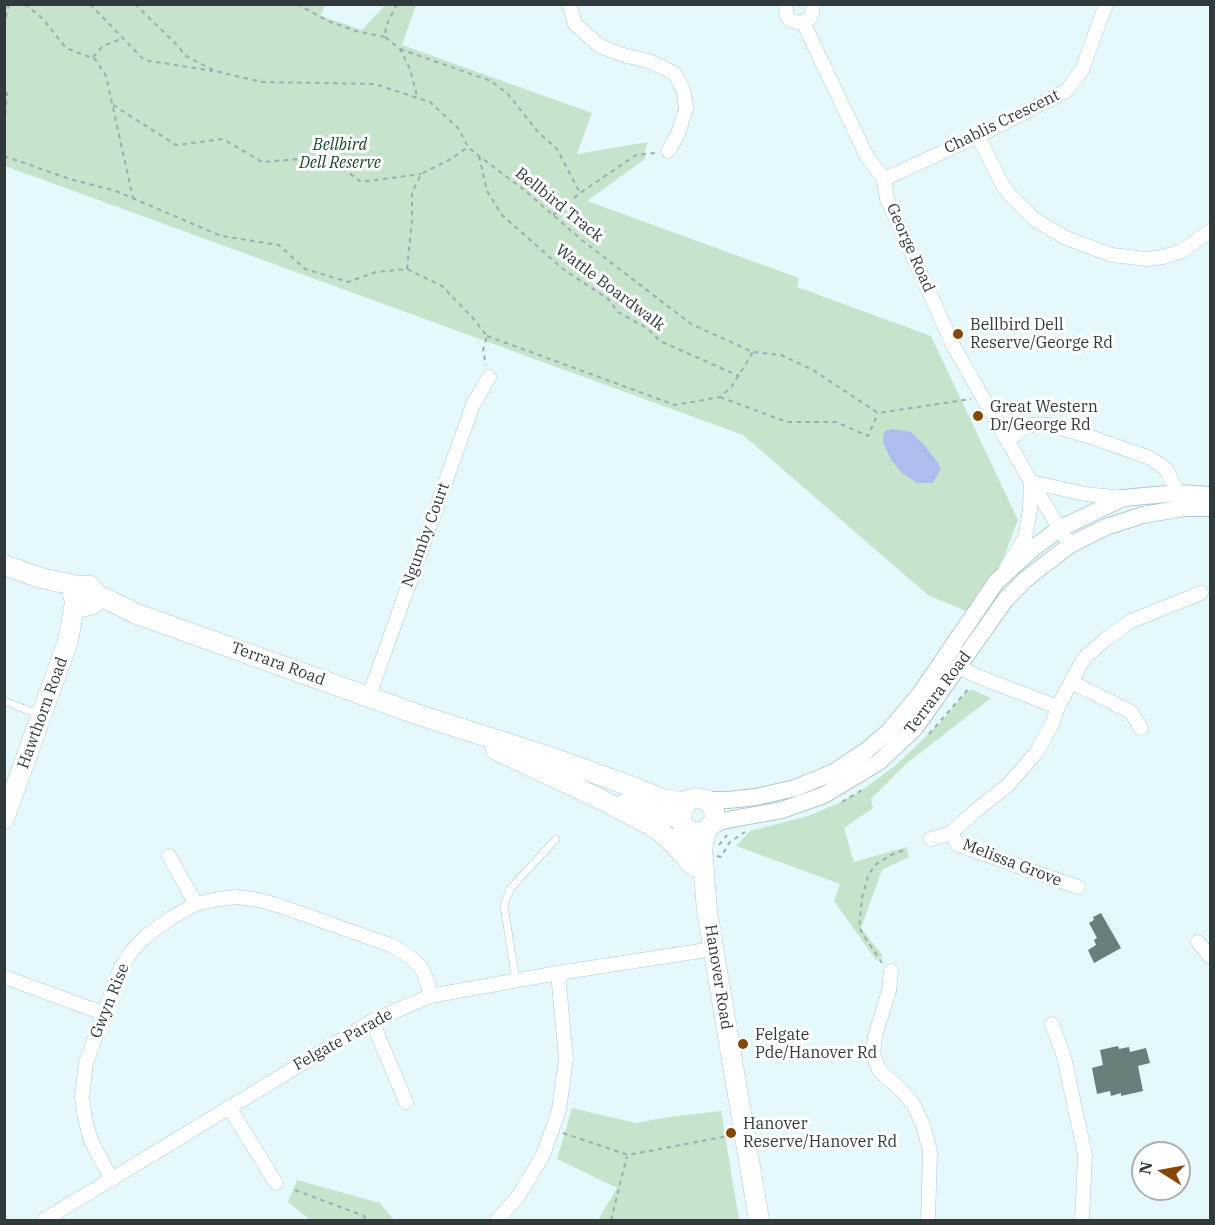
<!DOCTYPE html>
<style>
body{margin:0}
#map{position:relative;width:1215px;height:1225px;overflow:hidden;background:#e5f9fd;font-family:"IBM Plex Serif",serif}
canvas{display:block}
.frame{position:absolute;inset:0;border:6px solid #303a3c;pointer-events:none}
.north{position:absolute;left:1131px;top:1141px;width:60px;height:60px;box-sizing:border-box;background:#fff;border:2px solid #acb0b1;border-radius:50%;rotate:281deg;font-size:16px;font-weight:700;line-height:24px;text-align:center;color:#303a3c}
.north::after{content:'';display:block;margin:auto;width:21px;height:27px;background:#854804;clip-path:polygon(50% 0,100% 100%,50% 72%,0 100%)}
</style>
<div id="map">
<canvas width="1215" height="1225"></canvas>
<div class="frame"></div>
<div class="north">N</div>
</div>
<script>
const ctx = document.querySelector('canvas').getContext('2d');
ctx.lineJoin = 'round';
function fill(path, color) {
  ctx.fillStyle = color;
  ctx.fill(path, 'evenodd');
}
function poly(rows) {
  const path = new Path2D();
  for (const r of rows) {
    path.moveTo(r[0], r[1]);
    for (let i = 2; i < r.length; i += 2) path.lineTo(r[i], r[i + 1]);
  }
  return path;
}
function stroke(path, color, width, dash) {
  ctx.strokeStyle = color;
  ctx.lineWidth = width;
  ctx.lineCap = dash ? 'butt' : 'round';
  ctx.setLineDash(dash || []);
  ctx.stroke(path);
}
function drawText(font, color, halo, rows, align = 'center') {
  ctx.font = font + ' "IBM Plex Serif",serif';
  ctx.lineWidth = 6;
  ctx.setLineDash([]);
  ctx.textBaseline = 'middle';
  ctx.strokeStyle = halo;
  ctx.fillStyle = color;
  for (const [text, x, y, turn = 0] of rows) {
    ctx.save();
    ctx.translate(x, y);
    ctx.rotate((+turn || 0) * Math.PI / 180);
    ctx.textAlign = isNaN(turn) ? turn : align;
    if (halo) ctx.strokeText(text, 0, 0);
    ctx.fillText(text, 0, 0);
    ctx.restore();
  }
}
fill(poly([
 [4,5,325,5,321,16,362,30,385,5,416,5,402,45,592,113,577,154,648,142,645,151,645,159,587,201,799,278,797,287,931,336,1018,520,999,570,966,611,928,595,743,435,5,166],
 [973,690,991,698,907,763,871,799,873,808,844,828,854,862,906,847,909,857,882,870,861,928,883,956,876,960,834,901,840,884,736,846,750,831,808,816,839,803,858,793,896,765,940,723,967,691],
 [572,1108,636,1123,669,1117,721,1111,739,1220,598,1220,617,1188,557,1159],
 [297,1180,380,1203,394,1220,310,1220,288,1202]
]), '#c6e4cc');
fill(poly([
 [893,429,911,432,925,446,938,463,941,469,933,483,917,483,902,473,891,460,883,442,884,431]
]), '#afbdee');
fill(poly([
 [1101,913,1121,948,1094,963,1088,950,1096,945,1094,940,1097,938,1089,923,1094,920,1093,917],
 [1118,1046,1119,1049,1129,1047,1130,1052,1146,1048,1150,1063,1138,1066,1143,1091,1121,1096,1121,1093,1111,1096,1110,1091,1097,1094,1092,1068,1103,1065,1100,1050]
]), '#687f7b');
const service = poly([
 [4,701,40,715],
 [516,981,504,906,510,889,556,839]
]);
const minor = poly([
 [569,4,575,24,600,46,623,55,649,61,674,73,683,89,686,108,678,134,668,151],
 [785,4,787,16,790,20,800,23,810,18,812,14,813,4],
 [803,22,867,157,884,179,887,199,954,347,1031,482,1070,545],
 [978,136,1002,184,1011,196,1034,219,1066,238,1112,255,1147,259,1163,257,1182,251,1210,231],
 [884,179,978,136,1066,91,1082,70,1106,4],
 [1007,440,1028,425,1049,425,1088,436,1150,458,1166,469,1178,493],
 [1031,482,1085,494,1123,498],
 [1006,568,1025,538,1030,510,1031,482],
 [959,667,979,677,1058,707],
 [1071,682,1131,712,1141,728],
 [369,696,473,405,489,377],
 [951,833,958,845,1078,887],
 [931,839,951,833,974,812,1007,786,1036,753,1052,724,1058,707,1071,682,1084,658,1106,639,1131,621,1201,593],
 [169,856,196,904],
 [1198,942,1210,957],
 [891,971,889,991,875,1036,873,1054,879,1070,902,1091,913,1104,923,1125,930,1151,928,1220],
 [4,977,103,1013],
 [372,1021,406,1102],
 [1052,1024,1064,1057,1085,1155,1082,1220],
 [229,1107,276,1183],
 [112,1180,91,1141,85,1119,82,1097,86,1063,120,969,131,952,146,936,171,918,196,904,218,899,238,897,259,900,280,906,393,946,410,957,421,967,428,984,430,996],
 [44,1220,372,1021,430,996,558,973,713,949],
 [497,1220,516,1199,530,1177,543,1155,559,1110,566,1059,558,973]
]);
const tertiary = poly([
 [707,800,728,800,756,797,795,788,834,772,867,750,889,731,920,694,996,582,1031,550,1059,529,1123,498,1178,493,1210,495],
 [712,826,722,821,782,810,824,795,879,762,915,728,1006,599,1026,579,1070,545,1106,527,1143,515,1184,508,1210,508]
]);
const secondary = poly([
 [4,565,41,578,79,586,90,586,96,594,94,603,90,605,81,607,75,602,73,594,79,586],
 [96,594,137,614,419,715,547,756,633,787,662,799,681,802,689,800],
 [496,750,596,797,648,824,661,832,677,847,693,866],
 [624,804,658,812,681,819],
 [4,819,68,641,75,602],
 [683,825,694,833,706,831,715,820,714,810,711,804,707,800,695,798,689,800,682,809,681,819,692,863],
 [706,831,702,848,707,911,759,1220]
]);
stroke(service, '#b0c9ce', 8);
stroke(minor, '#b0c9ce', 15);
stroke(tertiary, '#b0c9ce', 18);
stroke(secondary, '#b0c9ce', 21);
stroke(poly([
 [25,4,43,19,66,48,95,59,106,76,133,198],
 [90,4,144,60,213,71],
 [135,4,176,44,186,56,215,71,262,82,375,84,430,102,458,128,468,147,479,156,523,189,583,241,691,324,753,352,781,355,813,370,878,413,971,399],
 [297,4,328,21,356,31,385,37],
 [397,4,386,26,385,37,400,49,410,69,417,96],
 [4,26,9,4],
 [400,49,491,81,508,94,538,132,557,149,580,193],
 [93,57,103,46,123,38],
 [4,83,7,94,4,128],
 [113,105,176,145,223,139,262,162,328,157,361,182,421,174],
 [4,156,70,179,116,191,221,236,279,245,305,269,348,282,376,272,407,269,442,286,472,317,487,336,483,350,486,365],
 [479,156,487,191,502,215,563,269,608,299,618,312,648,329,660,341,739,376],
 [553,215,580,193,636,155,656,153],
 [407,269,412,220,412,193,421,174,451,159,468,147],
 [487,336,675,405,720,397,732,386,753,352],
 [720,397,787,422,836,422,868,436,878,413],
 [929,734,970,687],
 [842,802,862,790],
 [719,845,727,835],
 [717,856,721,857,730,842,745,832],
 [882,963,859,928,862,898,868,876,875,865,891,855,907,849],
 [563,1133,628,1155,728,1136],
 [295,1190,364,1216,366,1220],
 [611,1220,627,1156]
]), '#9cacb0', 2, [4.5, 4.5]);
stroke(service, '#fff', 7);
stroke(minor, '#fff', 14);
stroke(tertiary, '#fff', 16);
stroke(secondary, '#fff', 20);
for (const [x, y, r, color] of [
 [958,334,6,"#854804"],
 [978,416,6,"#854804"],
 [743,1044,6,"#854804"],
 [731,1133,6,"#854804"]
]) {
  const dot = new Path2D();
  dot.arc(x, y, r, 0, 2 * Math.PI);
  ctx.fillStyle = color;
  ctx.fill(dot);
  stroke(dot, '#fff', 2);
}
drawText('16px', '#303a3c', '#fff', [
 ["Chablis Crescent",1002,122,-26],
 ["Bellbird Track",559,205,39],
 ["George Road",910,248,66],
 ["Wattle Boardwalk",610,288,37],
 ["Ngumby Court",426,535,-70],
 ["Terrara Road",278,664,20],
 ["Terrara Road",938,693,-53],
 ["Hawthorn Road",43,713,-70],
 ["Melissa Grove",1012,863,21],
 ["Hanover Road",718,977,81],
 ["Gwyn Rise",110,1001,-68],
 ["Felgate Parade",343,1040,-29]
]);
drawText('italic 16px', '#154926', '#fff', [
 ["Bellbird",340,145],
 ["Dell Reserve",340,163]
]);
drawText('16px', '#303a3c', '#fff', [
 ["Bellbird Dell",970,325],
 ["Reserve/George Rd",970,343],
 ["Great Western",990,407],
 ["Dr/George Rd",990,425],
 ["Felgate",755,1035],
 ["Pde/Hanover Rd",755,1053],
 ["Hanover",743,1124],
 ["Reserve/Hanover Rd",743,1142]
], 'left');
</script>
